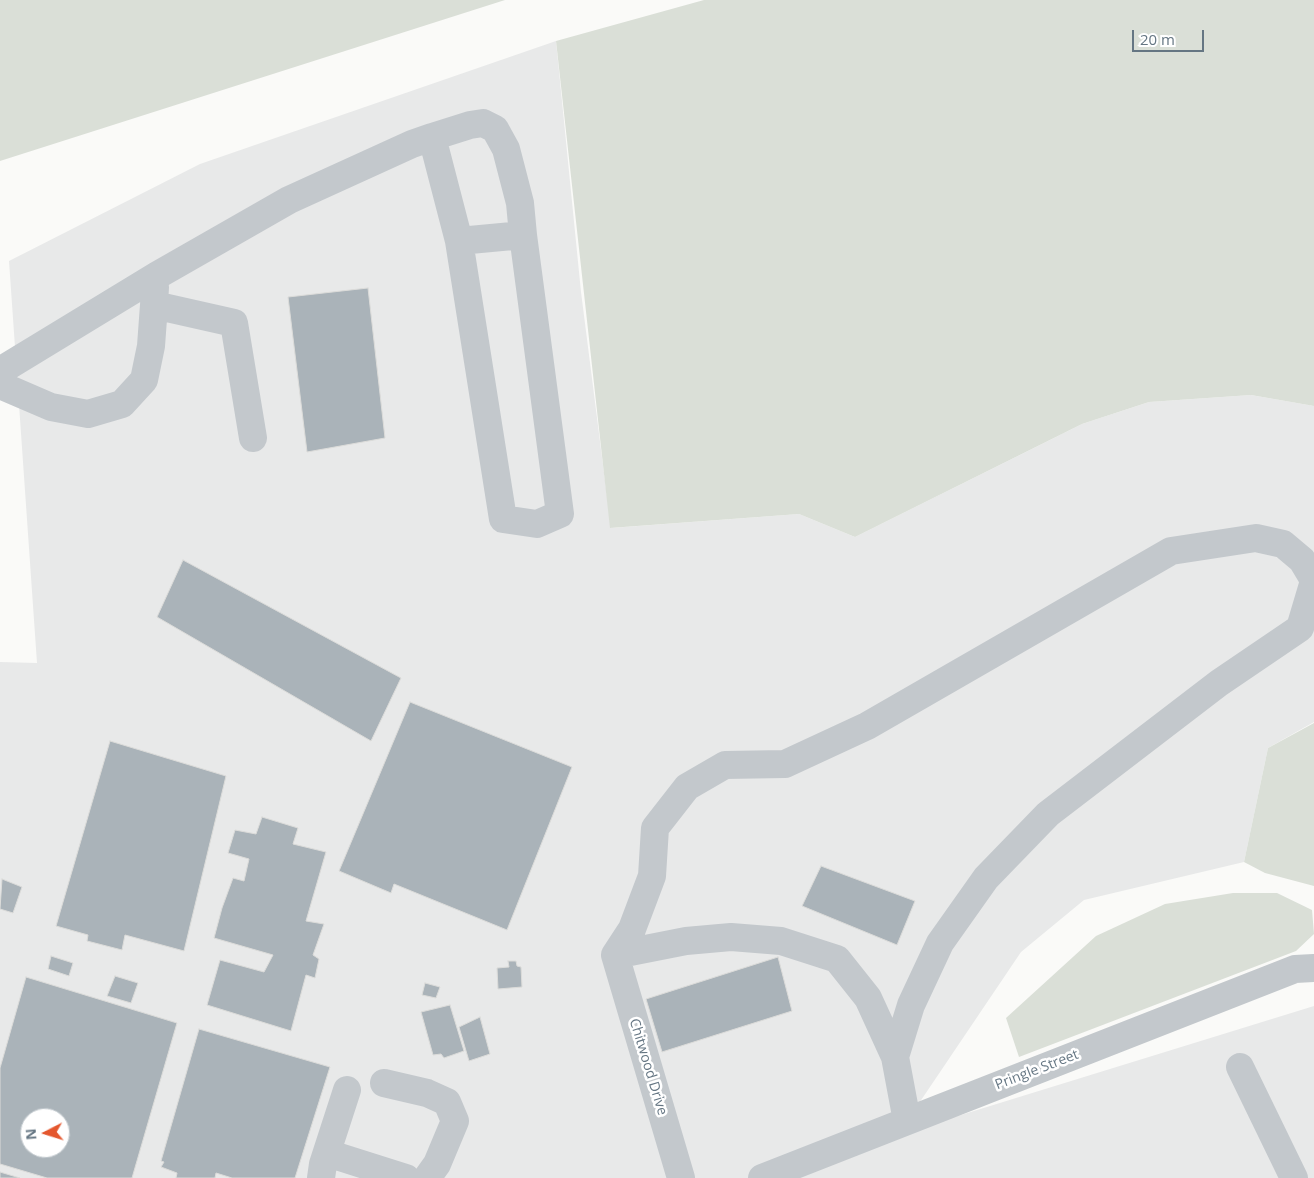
<!DOCTYPE html>
<style>
body{margin:0}
#map{position:relative;width:1314px;height:1178px;overflow:hidden;background:#fafaf8;font-family:"Open Sans",sans-serif}
canvas{display:block}
.north{position:absolute;left:20px;top:1108px;width:50px;height:50px;box-sizing:border-box;background:#fff;border:1px solid #c1c8cd;border-radius:50%;rotate:265deg;font-size:14px;font-weight:700;line-height:20px;text-align:center;color:#657683}
.north::after{content:'';display:block;margin:auto;width:18px;height:22px;background:#e4572e;clip-path:polygon(50% 0,100% 100%,50% 72%,0 100%)}
.scale{position:absolute;left:1132px;top:30px;width:72px;height:22px;box-sizing:border-box;border:2px solid #657683;border-top:0;padding-left:6px;font-size:15px;line-height:18px;white-space:nowrap;color:#657683;-webkit-text-stroke:4px #fff;paint-order:stroke}
</style>
<div id="map">
<canvas width="1314" height="1178"></canvas>
<div class="north">N</div>
<div class="scale">20 m</div>
</div>
<script>
const ctx = document.querySelector('canvas').getContext('2d');
ctx.lineJoin = 'round';
function fill(path, color) {
  ctx.fillStyle = color;
  ctx.fill(path, 'evenodd');
}
function poly(rows) {
  const path = new Path2D();
  for (const r of rows) {
    path.moveTo(r[0], r[1]);
    for (let i = 2; i < r.length; i += 2) path.lineTo(r[i], r[i + 1]);
  }
  return path;
}
function stroke(path, color, width, dash) {
  ctx.strokeStyle = color;
  ctx.lineWidth = width;
  ctx.lineCap = dash ? 'butt' : 'round';
  ctx.setLineDash(dash || []);
  ctx.stroke(path);
}
function drawText(font, color, halo, rows, align = 'center') {
  ctx.font = font + ' "Open Sans",sans-serif';
  ctx.lineWidth = 5;
  ctx.setLineDash([]);
  ctx.textBaseline = 'middle';
  ctx.strokeStyle = halo;
  ctx.fillStyle = color;
  for (const [text, x, y, turn = 0] of rows) {
    ctx.save();
    ctx.translate(x, y);
    ctx.rotate((+turn || 0) * Math.PI / 180);
    ctx.textAlign = isNaN(turn) ? turn : align;
    if (halo) ctx.strokeText(text, 0, 0);
    ctx.fillText(text, 0, 0);
    ctx.restore();
  }
}
fill(poly([
 [556,41,581,292,611,528,799,514,855,537,1082,424,1149,402,1251,395,1314,406,1314,722,1268,748,1244,862,1084,900,1021,952,907,1121,799,1165,1314,1006,1314,1178,0,1178,0,662,37,663,9,261,200,164],
 [30,1118,60,1118,60,1148,30,1148]
]), '#e8e9e9');
fill(poly([
 [0,0,505,0,0,161],
 [704,0,1314,0,1314,406,1251,395,1149,402,1082,424,855,537,799,514,610,528,556,41],
 [1314,723,1314,886,1265,873,1244,862,1268,748],
 [1233,893,1277,893,1312,910,1314,934,1296,951,1019,1057,1006,1018,1096,936,1165,904]
]), '#dadfd7');
const building = poly([
 [368,288,385,438,307,452,288,297,368,288],
 [183,560,401,678,371,741,157,617,183,560],
 [410,702,572,767,507,930,394,884,391,893,339,871,410,702],
 [110,741,226,776,184,951,125,935,122,950,87,941,88,935,56,926,110,741],
 [262,817,298,828,293,844,326,852,306,921,324,924,313,955,319,959,315,978,306,975,291,1031,207,1005,220,960,264,972,273,955,214,938,222,908,233,878,244,881,249,859,228,853,235,830,256,834,262,817],
 [821,866,915,901,897,945,802,906,821,866],
 [2,879,22,887,13,913,0,909,2,879],
 [51,956,73,963,69,976,48,969,51,956],
 [778,957,792,1011,662,1052,646,999,778,957],
 [508,961,516,961,517,966,521,967,522,987,498,989,497,968,509,967,508,961],
 [115,976,138,983,131,1003,107,996,115,976],
 [26,977,177,1023,132,1178,47,1178,0,1164,0,1068,26,977],
 [30,1118,60,1118,60,1148,30,1148,30,1118],
 [425,983,440,987,436,998,422,995,425,983],
 [450,1005,464,1051,444,1058,441,1054,433,1055,421,1012,450,1005],
 [480,1017,490,1054,469,1061,459,1027,480,1017],
 [199,1029,330,1067,295,1178,232,1178,216,1173,215,1178,176,1178,177,1173,161,1167,164,1162,161,1161,199,1029],
 [0,1172,20,1178,0,1178,0,1172]
]);
fill(building, '#aab3b9');
stroke(building, '#dcdcda', 1);
stroke(poly([
 [459,241,503,519,537,524,560,514,523,235],
 [155,287,154,305,234,323,253,438],
 [0,371,156,276,289,200,412,144,432,137,470,125,483,123,495,129,506,149,520,203,523,235,459,241,432,137],
 [0,385,51,407,88,414,122,404,144,380,151,346,154,305],
 [615,955,681,1178],
 [895,1057,911,1005,940,943,986,878,1048,814,1219,683,1300,628,1314,581],
 [1240,1067,1294,1178],
 [384,1083,427,1093,447,1102,455,1121,437,1164,427,1178],
 [907,1121,895,1057,868,998,837,959,781,941,731,937,686,941,615,955,632,929,652,876,655,828,687,787,725,765,785,764,867,726,1171,551,1256,538,1283,544,1302,560,1314,580],
 [327,1153,406,1178],
 [321,1178,323,1164,347,1090],
 [762,1178,1295,969,1314,968]
]), '#c3c8cc', 28);
drawText('14px', '#657683', '#fff', [
 ["Chitwood Drive",648,1067,73],
 ["Pringle Street",1037,1070,-21]
]);
</script>
